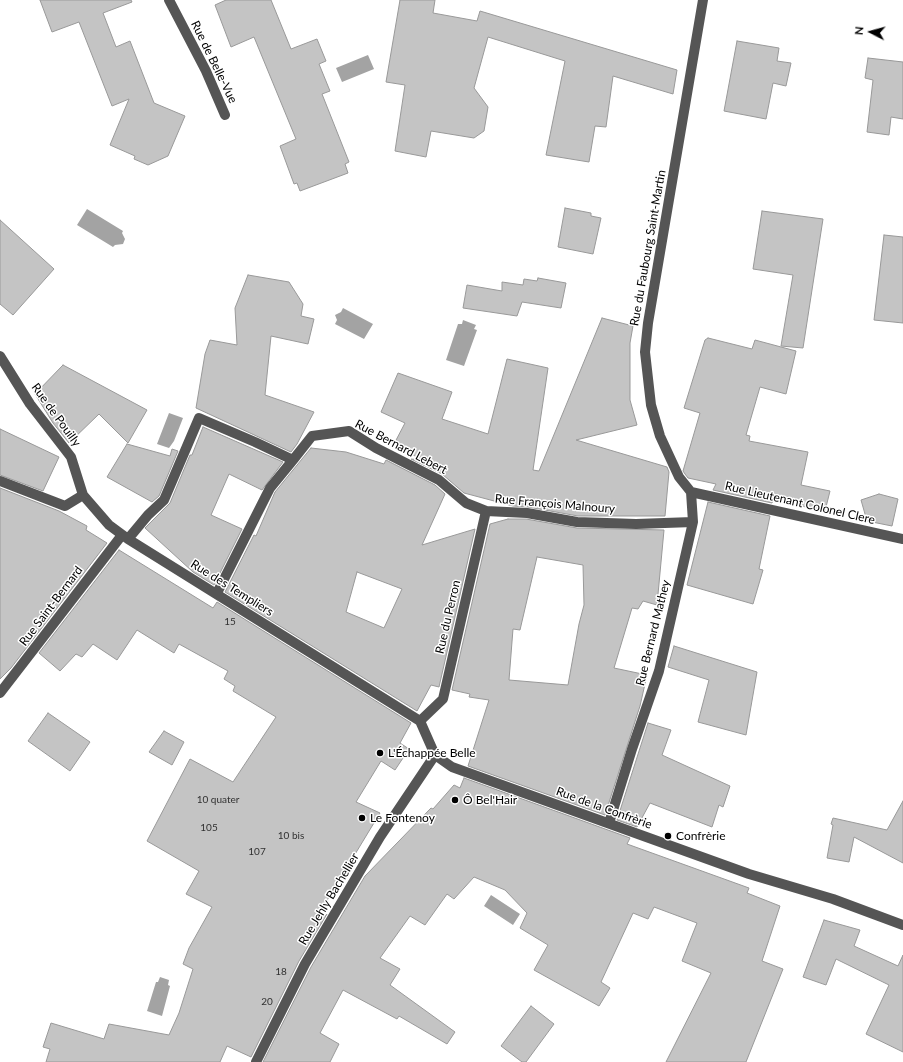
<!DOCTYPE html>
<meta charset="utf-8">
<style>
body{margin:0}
#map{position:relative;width:903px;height:1062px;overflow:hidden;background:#fff;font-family:Lato,sans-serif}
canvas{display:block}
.north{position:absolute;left:851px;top:12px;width:40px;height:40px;-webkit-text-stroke:3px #fff;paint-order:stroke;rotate:276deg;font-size:11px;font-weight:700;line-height:16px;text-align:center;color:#000}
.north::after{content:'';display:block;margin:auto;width:14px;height:18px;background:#000;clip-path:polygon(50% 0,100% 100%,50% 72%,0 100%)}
</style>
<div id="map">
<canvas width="903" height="1062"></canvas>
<div class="north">N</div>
</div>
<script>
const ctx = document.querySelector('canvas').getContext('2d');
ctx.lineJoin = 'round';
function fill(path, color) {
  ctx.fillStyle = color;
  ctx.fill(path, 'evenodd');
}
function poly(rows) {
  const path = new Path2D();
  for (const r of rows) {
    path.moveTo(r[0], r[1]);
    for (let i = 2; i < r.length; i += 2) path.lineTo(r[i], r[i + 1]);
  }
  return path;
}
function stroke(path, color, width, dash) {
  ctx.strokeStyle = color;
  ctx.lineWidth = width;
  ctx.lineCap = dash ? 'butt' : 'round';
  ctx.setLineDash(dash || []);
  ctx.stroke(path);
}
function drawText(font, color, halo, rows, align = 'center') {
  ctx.font = font + ' Lato,sans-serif';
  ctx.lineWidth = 3;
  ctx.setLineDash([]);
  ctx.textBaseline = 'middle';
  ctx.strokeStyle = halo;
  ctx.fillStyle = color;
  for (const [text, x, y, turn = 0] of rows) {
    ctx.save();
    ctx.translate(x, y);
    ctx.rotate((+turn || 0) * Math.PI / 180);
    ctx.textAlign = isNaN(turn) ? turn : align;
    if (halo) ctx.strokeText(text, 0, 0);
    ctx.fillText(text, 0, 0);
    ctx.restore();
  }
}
fill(poly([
 [368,55,374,69,342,82,336,68],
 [87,209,123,231,122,233,125,239,123,244,115,245,113,247,77,225],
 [343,308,373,324,364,339,335,324,337,320,335,315,341,312],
 [463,320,476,325,474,329,477,330,464,366,446,360,458,324,462,324],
 [169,413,183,418,174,441,169,448,157,444],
 [491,895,520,914,513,925,484,906],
 [160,977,169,980,168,985,170,986,162,1016,147,1011,156,982,158,982]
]), '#a3a3a3');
const building = poly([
 [40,0,131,0,132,2,103,13,116,47,130,41,154,103,185,116,168,156,148,165,134,159,135,156,110,145,129,99,112,106,79,22,52,32,40,0],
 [226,0,271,0,291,49,317,39,326,61,319,64,330,91,322,94,349,162,345,164,348,173,300,191,297,183,294,184,280,146,296,139,254,37,231,47,215,5,226,0],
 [400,0,435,0,433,13,477,21,480,11,677,70,673,94,613,76,606,127,595,126,589,162,546,155,565,61,488,37,474,88,488,107,484,131,474,138,431,131,426,157,395,151,405,85,386,82,400,0],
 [737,41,779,48,777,61,791,63,786,86,773,83,766,119,724,111,737,41],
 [868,58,903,62,903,119,891,117,889,135,867,132,873,80,865,78,868,58],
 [565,208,591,213,591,216,601,218,593,254,558,247,565,208],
 [762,211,823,219,803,348,781,346,793,275,753,269,762,211],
 [0,220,54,269,13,315,0,304,0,220],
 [884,235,903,237,903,323,874,320,884,235],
 [248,275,289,282,303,304,301,316,314,319,308,344,271,336,265,395,314,412,297,444,291,452,196,408,205,354,210,340,237,345,235,308,248,275],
 [538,278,566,283,561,308,522,302,517,316,463,308,467,285,502,291,502,282,523,285,524,279,537,281,538,278],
 [602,318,633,326,630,343,630,400,637,425,576,440,667,467,669,472,665,516,578,516,528,507,513,506,464,493,442,474,411,459,422,460,394,444,405,423,381,412,398,373,452,392,442,419,488,434,507,359,548,368,533,470,539,471,602,318],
 [708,338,752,349,755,340,796,351,786,394,760,387,746,435,750,436,749,441,808,452,801,485,830,491,825,511,773,500,772,503,713,490,716,484,688,478,685,474,683,471,700,413,684,408,705,340,708,338],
 [63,365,147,410,128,443,99,414,69,443,53,423,35,394,63,365],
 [203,427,283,462,262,490,229,474,211,515,242,529,214,585,193,572,145,528,170,503,190,455,192,455,203,427],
 [0,429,59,457,43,491,0,475,0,429],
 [127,444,170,456,172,449,178,451,159,496,152,502,107,477,127,444],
 [311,448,346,452,384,464,386,460,435,485,445,494,422,545,475,529,439,687,431,685,417,711,225,592,254,535,256,536,275,492,311,448],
 [357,572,402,589,384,628,346,612,357,572],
 [0,488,59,511,87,526,86,530,107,543,11,668,0,679,0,488],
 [879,494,898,499,892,526,867,521,861,500,879,494],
 [708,502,770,516,759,569,763,570,753,604,687,585,708,502],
 [508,519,526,519,577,528,664,530,657,605,643,601,638,609,632,608,614,668,647,675,640,706,605,815,468,766,489,700,469,697,470,694,452,690,490,524,508,519],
 [537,557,583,565,584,605,579,624,568,685,509,680,513,629,520,630,537,557],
 [119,550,213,608,217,602,411,723,400,743,409,749,395,770,381,761,356,802,380,813,320,912,325,916,327,914,299,961,251,1057,227,1046,220,1062,46,1062,50,1049,43,1047,51,1023,104,1039,109,1024,169,1035,179,1013,193,969,183,964,189,948,212,907,186,894,199,871,147,841,190,759,233,782,276,717,233,691,235,686,224,679,228,671,179,644,174,653,137,630,117,660,93,644,82,657,76,654,60,671,39,653,119,550],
 [674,646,757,672,746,735,698,722,709,680,668,667,674,646],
 [48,713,90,742,70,771,28,741,48,713],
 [648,723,671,730,662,755,730,786,723,807,719,805,712,827,650,803,637,827,617,820,648,723],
 [164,731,184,742,172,765,149,752,164,731],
 [464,778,630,838,627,844,749,888,747,893,780,906,762,961,783,969,746,1062,666,1062,711,973,682,961,697,923,654,907,648,919,633,913,601,982,610,988,599,1006,534,970,548,945,520,928,527,913,505,890,474,877,454,899,447,894,425,925,410,916,380,958,400,969,390,985,455,1032,447,1044,399,1016,397,1019,343,990,320,1033,339,1044,330,1062,263,1062,311,967,365,876,431,808,433,809,454,785,460,788,464,778],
 [903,801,903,863,854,837,849,862,827,858,833,825,831,824,833,818,887,830,903,801],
 [824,920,860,930,854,946,898,966,903,955,903,1052,866,1034,889,985,836,959,826,985,803,977,824,920],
 [531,1006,554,1024,526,1062,522,1062,501,1046,531,1006]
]);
fill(building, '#c4c4c4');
stroke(building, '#999', 1);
stroke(poly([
 [169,0,206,71,225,115],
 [0,356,30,404,71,457,83,495,109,525,128,539,420,721,435,755],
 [0,481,65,506,83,495],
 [691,492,679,477,660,436,651,405,645,352,648,323,703,0],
 [691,492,903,539],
 [128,539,148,515,164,500,199,418,255,442,293,460],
 [217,593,270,488,293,460,312,436,349,431,376,448,439,480,466,503,486,511,527,513,577,522,636,524,693,522],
 [0,693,122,535],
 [420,721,443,699,486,511],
 [435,755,452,767,749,874,833,899,903,925],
 [609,823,632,749,659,671,693,522,691,492],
 [256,1062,305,964,380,837,435,755]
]), '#555', 10);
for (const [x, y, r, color] of [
 [380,753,4,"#000"],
 [455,800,4,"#000"],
 [362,818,4,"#000"],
 [668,836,4,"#000"]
]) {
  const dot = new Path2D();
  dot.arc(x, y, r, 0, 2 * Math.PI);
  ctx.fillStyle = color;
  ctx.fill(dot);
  stroke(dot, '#fff', 1.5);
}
drawText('10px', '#313131', null, [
 ["15",230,622],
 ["10 quater",218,800],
 ["105",209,828],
 ["10 bis",291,836],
 ["107",257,852],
 ["18",281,972],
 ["20",267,1002]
]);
drawText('12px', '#000', '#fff', [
 ["Rue de Belle-Vue",214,62,64],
 ["Rue du Faubourg Saint-Martin",648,248,-80],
 ["Rue de Pouilly",56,415,54],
 ["Rue Bernard Lebert",401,447,28],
 ["Rue Lieutenant Colonel Clere",800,503,13],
 ["Rue François Malnoury",555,504,5],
 ["Rue des Templiers",232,588,32],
 ["Rue Saint-Bernard",51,606,-53],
 ["Rue du Perron",448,617,-77],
 ["Rue Bernard Mathey",653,633,-76],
 ["Rue de la Confrèrie",604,808,20],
 ["Rue Jehly Bachellier",329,899,-59]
]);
drawText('12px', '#000', '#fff', [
 ["L'Échappée Belle",388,753],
 ["Ô Bel'Hair",463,800],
 ["Le Fontenoy",370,818],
 ["Confrèrie",676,836]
], 'left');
</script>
